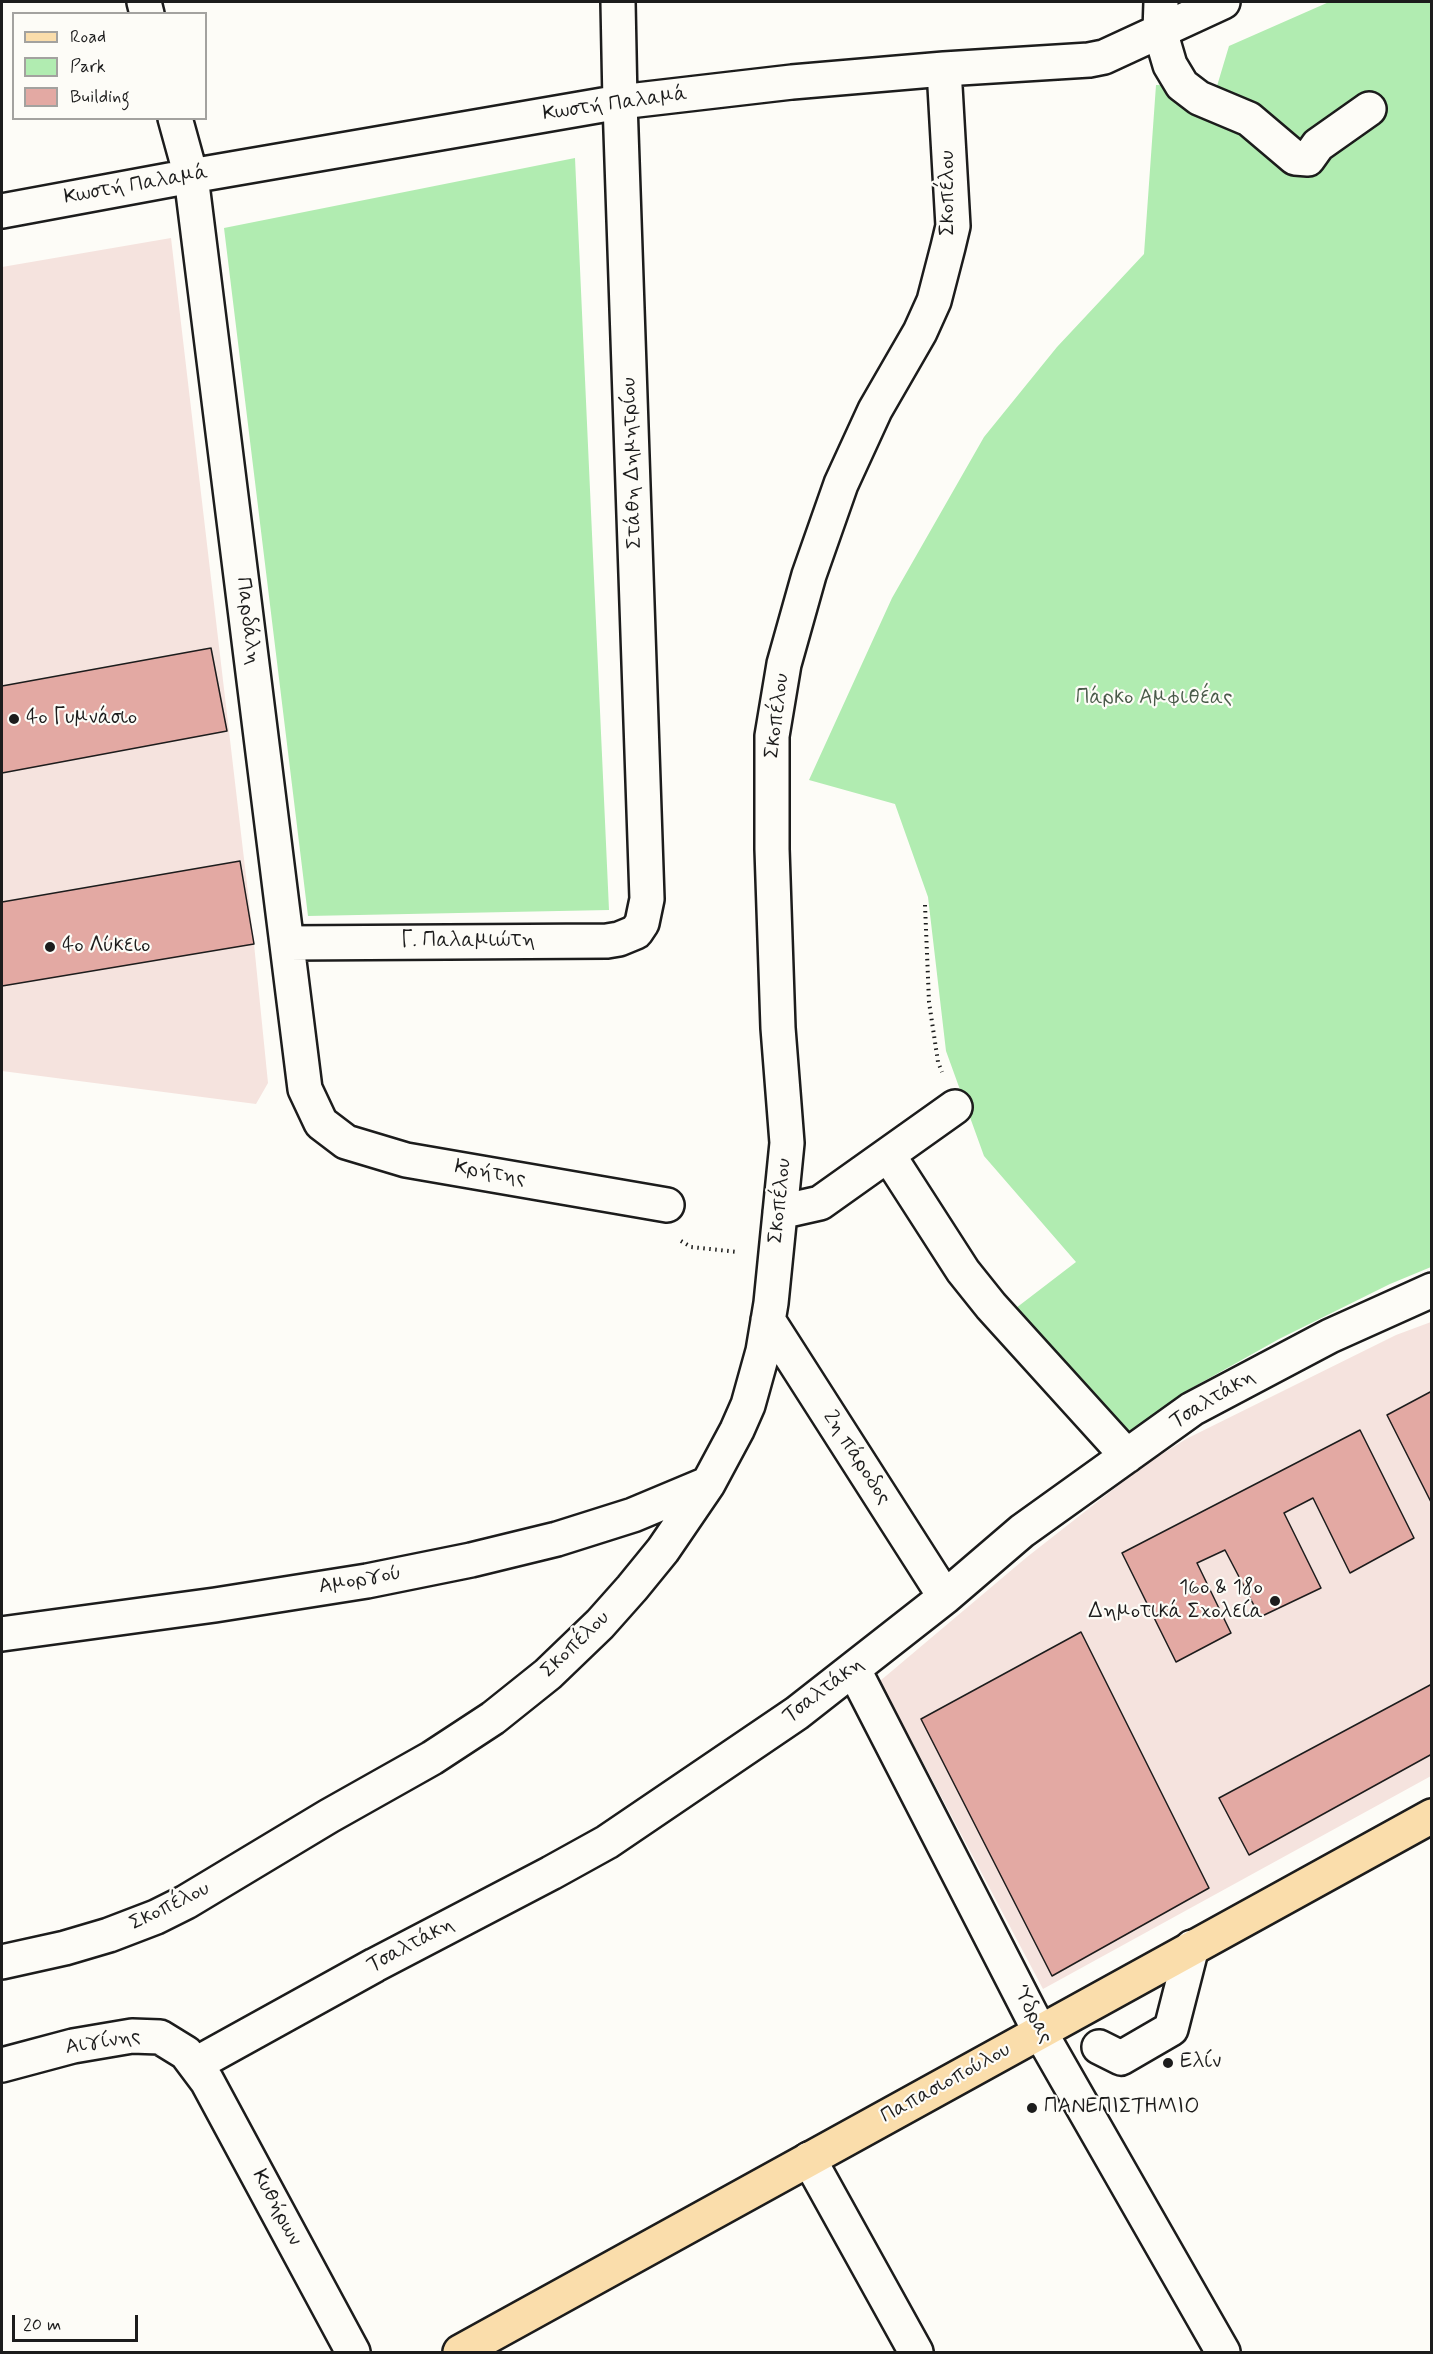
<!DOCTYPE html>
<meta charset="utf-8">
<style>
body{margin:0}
#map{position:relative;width:1433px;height:2354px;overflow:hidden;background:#fdfcf7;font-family:Mynerve,sans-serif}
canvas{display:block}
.frame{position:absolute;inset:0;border:3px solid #1c1c1c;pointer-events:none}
.legend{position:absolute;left:12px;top:12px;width:195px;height:108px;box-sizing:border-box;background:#fdfcf7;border:2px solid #a3a29f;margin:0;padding:8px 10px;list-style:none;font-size:18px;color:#1c1c1c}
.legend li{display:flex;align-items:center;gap:12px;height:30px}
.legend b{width:30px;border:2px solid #a3a29f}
.scale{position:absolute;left:12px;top:2315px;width:126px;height:27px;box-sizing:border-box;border:3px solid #1c1c1c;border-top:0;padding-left:8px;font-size:18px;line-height:21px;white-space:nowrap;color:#1c1c1c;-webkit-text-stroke:4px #fdfcf7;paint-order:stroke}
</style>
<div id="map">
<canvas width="1433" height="2354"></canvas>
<div class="frame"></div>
<ul class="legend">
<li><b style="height:8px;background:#faddab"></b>Road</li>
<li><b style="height:16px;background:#b1ecb1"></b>Park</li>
<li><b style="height:16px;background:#e3a9a3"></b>Building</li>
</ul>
<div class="scale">20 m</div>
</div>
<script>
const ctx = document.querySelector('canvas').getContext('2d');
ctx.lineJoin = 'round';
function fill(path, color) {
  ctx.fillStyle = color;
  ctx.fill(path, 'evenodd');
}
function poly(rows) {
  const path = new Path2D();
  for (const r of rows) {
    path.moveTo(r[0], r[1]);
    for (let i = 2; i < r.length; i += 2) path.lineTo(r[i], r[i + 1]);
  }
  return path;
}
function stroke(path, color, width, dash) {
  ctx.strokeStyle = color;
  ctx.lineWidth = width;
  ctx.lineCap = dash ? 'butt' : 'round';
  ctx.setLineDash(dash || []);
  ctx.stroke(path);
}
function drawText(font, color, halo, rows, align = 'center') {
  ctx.font = font + ' Mynerve,sans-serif';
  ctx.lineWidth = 4.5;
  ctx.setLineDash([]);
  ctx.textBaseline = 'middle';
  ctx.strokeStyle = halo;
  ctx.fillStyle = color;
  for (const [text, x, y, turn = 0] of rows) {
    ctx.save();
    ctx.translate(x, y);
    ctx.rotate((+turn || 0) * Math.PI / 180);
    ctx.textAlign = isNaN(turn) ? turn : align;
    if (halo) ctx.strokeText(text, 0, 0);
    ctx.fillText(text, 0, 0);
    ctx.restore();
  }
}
fill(poly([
 [171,238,254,944,268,1083,256,1104,2,1071,2,267],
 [1431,1322,1431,1776,1043,1989,880,1681,1027,1557,1143,1466,1186,1439,1396,1335]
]), '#f5e3de');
fill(poly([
 [1329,2,1431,2,1431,1267,1390,1284,1279,1339,1181,1394,1132,1436,1016,1308,1076,1262,984,1156,946,1051,928,897,895,804,809,780,892,598,984,437,1057,347,1144,254,1156,85,1217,86,1229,46],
 [575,158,609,910,308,916,224,228]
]), '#b1ecb1');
const building = poly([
 [211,648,227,731,2,773,2,686,211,648],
 [240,861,254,944,2,986,2,902,240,861],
 [1432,1391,1432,1504,1387,1415,1432,1391],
 [1360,1430,1414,1538,1350,1573,1313,1498,1284,1513,1321,1588,1260,1617,1225,1550,1197,1563,1231,1633,1176,1662,1122,1553,1360,1430],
 [1081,1632,1209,1888,1052,1976,921,1719,1081,1632],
 [1432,1684,1432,1754,1249,1855,1219,1798,1432,1684]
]);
fill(building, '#e3a9a3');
stroke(building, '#1c1c1c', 1.5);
const minor = poly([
 [144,2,147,14],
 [1161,2,1160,31,1170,65,1182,85,1199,98,1249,119,1295,158,1308,159,1318,145,1369,109],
 [175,118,191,176,305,1089,321,1123,346,1142,406,1160,667,1205],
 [2,211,191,176,620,102,792,82,944,69,1089,60,1104,57,1223,2],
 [288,943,607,941,619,939,636,932,642,923,647,899,620,102,618,2],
 [889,1156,963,1271,991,1306,1127,1456],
 [780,1212,820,1203,955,1107],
 [768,1320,945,1597],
 [2,1634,215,1605,367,1581,471,1560,557,1539,633,1515,707,1484],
 [854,1670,1040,2032,1223,2352],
 [2,1962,65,1948,109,1935,156,1917,186,1902,329,1816,432,1758,493,1718,548,1674,600,1624,632,1588,663,1550,708,1484,737,1430,748,1405,763,1351,771,1303,787,1143,778,1028,772,849,772,736,784,664,809,575,841,484,875,410,920,332,934,301,948,247,953,226,944,69],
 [1099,2047,1121,2058,1171,2029,1192,1947],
 [196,2064,375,1965,551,1873,607,1842,797,1713,945,1597,1022,1531,1192,1409,1330,1336,1432,1290],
 [2,2065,73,2046,132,2036,160,2037,186,2053,207,2081,353,2352],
 [809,2159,916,2352]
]);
const major = poly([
 [460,2352,1432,1816]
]);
stroke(minor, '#1c1c1c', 38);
stroke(major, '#1c1c1c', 38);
stroke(poly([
 [925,905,929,1002,938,1062,942,1072],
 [681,1241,691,1247,738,1252]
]), '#1c1c1c', 4, [1.5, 4.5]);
stroke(minor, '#fdfcf7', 33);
stroke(major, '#faddab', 33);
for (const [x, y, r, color] of [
 [14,719,6,"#1c1c1c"],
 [50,947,6,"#1c1c1c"],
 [1275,1601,6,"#1c1c1c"],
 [1168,2063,6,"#1c1c1c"],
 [1032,2108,6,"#1c1c1c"]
]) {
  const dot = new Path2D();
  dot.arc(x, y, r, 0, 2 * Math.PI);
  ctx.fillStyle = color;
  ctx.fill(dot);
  stroke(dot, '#fdfcf7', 2);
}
drawText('21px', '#1c1c1c', '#fdfcf7', [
 ["Κωστή Παλαμά",615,105,-8],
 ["Κωστή Παλαμά",136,186,-10],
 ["Σκοπέλου",949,193,-90],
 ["Στάθη Δημητρίου",633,463,-92],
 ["Παρδάλη",247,621,83],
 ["Σκοπέλου",778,716,-83],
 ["Γ. Παλαμιώτη",468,942],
 ["Κρήτης",490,1174,10],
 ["Σκοπέλου",781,1201,-84],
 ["Τσαλτάκη",1213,1400,-31],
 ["2η πάροδος",856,1458,57],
 ["Αμοργού",360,1581,-10],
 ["Σκοπέλου",576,1645,-44],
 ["Τσαλτάκη",824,1691,-37],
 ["Σκοπέλου",170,1907,-26],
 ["Τσαλτάκη",411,1946,-28],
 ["Ύδρας",1032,2015,62],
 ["Αιγίνης",103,2043,-9],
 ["Παπασιοπούλου",946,2084,-29],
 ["Κυθήρων",276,2208,62]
]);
drawText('21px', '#495a49', '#fdfcf7', [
 ["Πάρκο Αμφιθέας",1154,699]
]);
drawText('21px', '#1c1c1c', '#fdfcf7', [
 ["4ο Γυμνάσιο",26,719],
 ["4ο Λύκειο",62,947],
 ["16ο & 18ο",1263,1589,"right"],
 ["Δημοτικά Σχολεία",1263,1613,"right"],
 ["Ελίν",1180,2063],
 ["ΠΑΝΕΠΙΣΤΗΜΙΟ",1044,2108]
], 'left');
</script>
